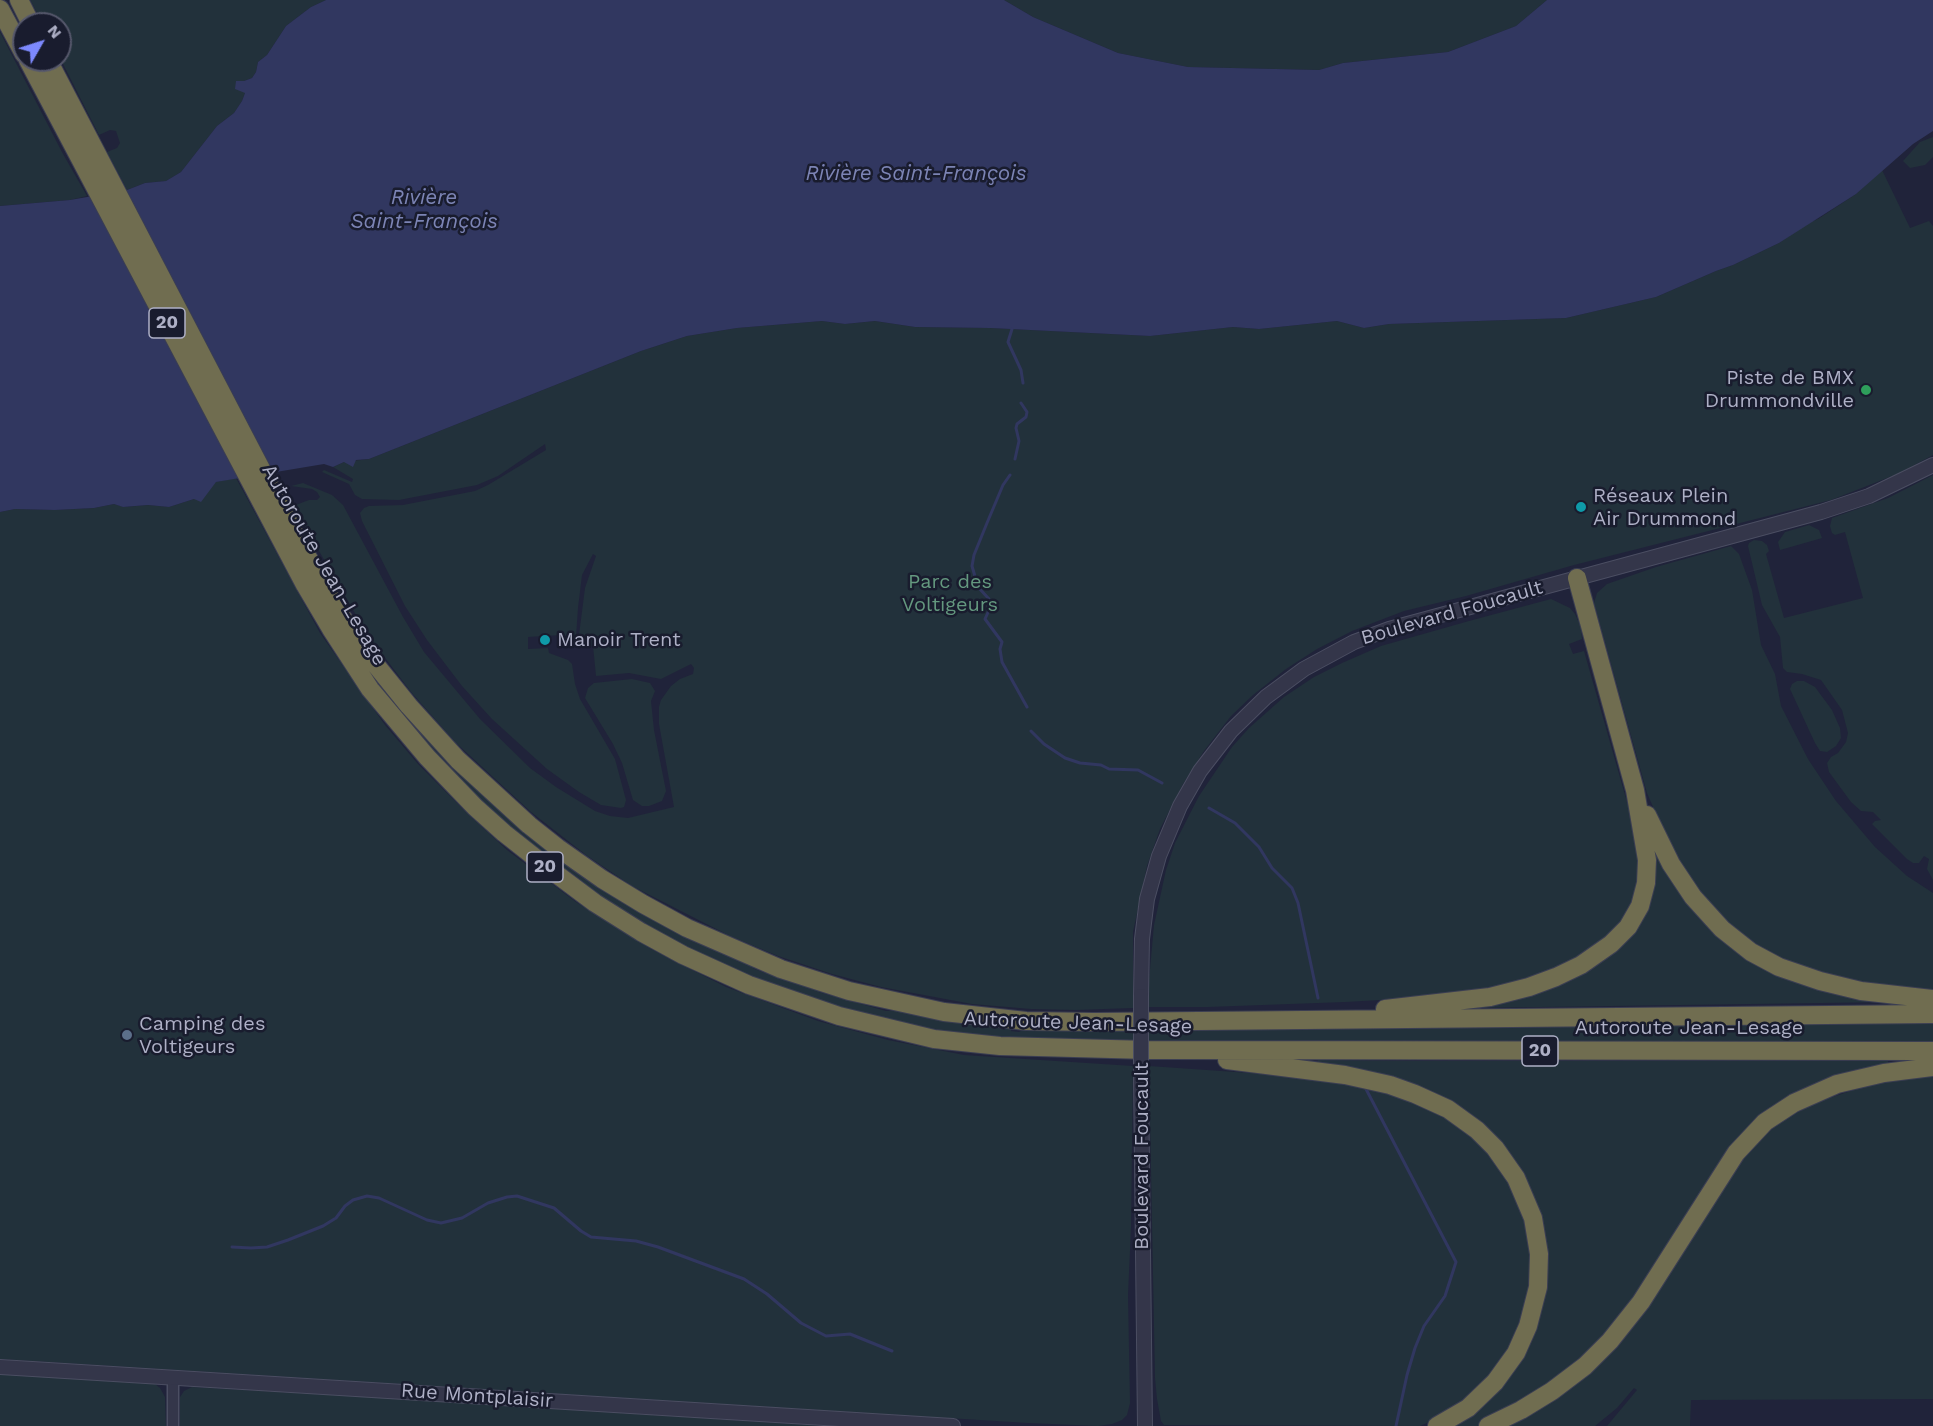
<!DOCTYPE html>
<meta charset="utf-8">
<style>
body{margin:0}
#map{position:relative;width:1933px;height:1426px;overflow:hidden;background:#20233a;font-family:"Work Sans",sans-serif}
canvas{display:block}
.north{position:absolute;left:12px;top:12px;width:60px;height:60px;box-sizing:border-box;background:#191c2e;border:2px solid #55576b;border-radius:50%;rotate:51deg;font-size:16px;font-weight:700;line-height:24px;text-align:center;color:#aeb0c6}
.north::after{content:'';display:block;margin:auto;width:21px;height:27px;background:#7d89fd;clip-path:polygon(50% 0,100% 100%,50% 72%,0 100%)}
</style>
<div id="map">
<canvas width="1933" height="1426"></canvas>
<div class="north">N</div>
</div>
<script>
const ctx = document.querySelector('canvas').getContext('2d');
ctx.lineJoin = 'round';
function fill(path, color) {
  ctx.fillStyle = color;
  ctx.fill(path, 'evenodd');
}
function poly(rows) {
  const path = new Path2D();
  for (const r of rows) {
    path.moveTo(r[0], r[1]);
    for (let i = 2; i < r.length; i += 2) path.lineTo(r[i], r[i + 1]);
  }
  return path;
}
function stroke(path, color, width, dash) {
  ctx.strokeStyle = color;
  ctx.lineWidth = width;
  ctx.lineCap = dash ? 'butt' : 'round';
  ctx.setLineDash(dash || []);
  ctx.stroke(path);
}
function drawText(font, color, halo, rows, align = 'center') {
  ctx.font = font + ' "Work Sans",sans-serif';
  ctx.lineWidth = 5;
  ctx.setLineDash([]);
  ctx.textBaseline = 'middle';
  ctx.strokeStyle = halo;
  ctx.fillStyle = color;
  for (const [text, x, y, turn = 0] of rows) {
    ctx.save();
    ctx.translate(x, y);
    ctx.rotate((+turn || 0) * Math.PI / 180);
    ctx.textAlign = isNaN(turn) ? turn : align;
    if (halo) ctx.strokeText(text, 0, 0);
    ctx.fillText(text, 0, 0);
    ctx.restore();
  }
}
fill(poly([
 [30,0,326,0,311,7,286,26,267,55,258,62,256,72,252,78,244,81,245,93,242,101,234,113,217,126,181,172,166,181,145,183,127,190,107,152,117,148,120,143,116,131,110,130,99,135,60,58,60,24,43,24],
 [1004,0,1547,0,1516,26,1448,52,1343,63,1319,70,1188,67,1118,53,1033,17],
 [0,32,63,154,87,196,70,200,0,206],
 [1933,137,1933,157,1925,165,1910,168,1903,161,1920,142],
 [1882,170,1910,228,1929,221,1933,226,1933,455,1900,473,1831,500,1574,565,1466,596,1404,611,1352,631,1317,649,1286,669,1253,695,1231,716,1204,751,1183,784,1160,829,1147,866,1133,932,1133,1008,1076,1010,1031,1009,972,1004,881,987,832,974,778,956,730,936,632,886,586,855,531,812,455,742,411,692,367,634,293,506,309,500,317,500,320,497,317,492,312,489,291,486,303,483,332,495,343,505,403,617,424,652,480,719,530,768,556,787,595,811,610,816,628,818,674,807,659,724,659,707,661,700,671,686,680,679,693,674,694,668,691,664,661,679,629,673,596,676,593,646,579,647,579,635,585,588,596,556,593,554,582,575,578,608,576,637,574,642,562,643,561,635,528,637,528,649,548,648,549,653,568,660,572,664,575,684,580,699,615,759,626,800,624,807,621,808,601,805,579,792,547,769,492,719,462,686,427,640,405,606,362,521,360,513,364,508,369,506,403,505,475,491,488,485,546,450,545,444,498,476,477,485,399,500,362,499,355,495,349,484,322,472,324,470,352,482,353,479,333,467,344,462,369,459,641,351,687,336,737,328,822,321,845,324,875,321,915,327,990,328,1150,336,1233,327,1259,329,1337,321,1364,328,1389,324,1566,318,1656,297,1716,271,1733,265,1779,243,1808,223,1818,219,1856,194],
 [1933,475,1933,880,1927,869,1929,859,1924,856,1919,863,1913,863,1907,859,1872,824,1875,821,1881,820,1873,812,1861,811,1851,802,1829,772,1827,763,1831,757,1838,753,1846,742,1848,733,1842,710,1821,680,1802,674,1787,672,1783,668,1780,637,1762,605,1748,546,1749,543,1754,540,1762,541,1767,545,1769,551,1766,554,1784,618,1863,598,1845,532,1835,535,1832,533,1830,526,1832,518,1888,498],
 [236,478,320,633,385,725,418,764,464,810,507,850,576,902,653,950,726,987,818,1021,888,1040,964,1055,1133,1066,1131,1228,1128,1295,1130,1403,1127,1415,1122,1420,1112,1424,1098,1426,1028,1423,0,1359,0,512,15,509,55,510,94,508,114,504,124,507,148,505,169,507,194,499,216,482],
 [1809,525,1819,530,1822,538,1780,550,1778,542,1785,532],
 [1731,546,1739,554,1752,590,1761,645,1775,674,1781,706,1808,759,1836,801,1875,847,1907,876,1933,893,1933,990,1878,985,1845,980,1774,958,1746,939,1714,910,1692,883,1666,837,1647,793,1594,603,1597,593,1607,584,1656,567],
 [1551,599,1570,608,1575,614,1581,627,1582,639,1569,644,1573,654,1584,651,1633,823,1639,868,1637,892,1630,912,1605,940,1572,962,1530,979,1473,991,1415,998,1345,1002,1208,1007,1149,1007,1149,980,1154,925,1166,870,1175,843,1199,796,1232,747,1249,728,1284,697,1314,677,1342,663,1381,646,1469,621],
 [632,679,650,683,655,691,651,701,654,730,666,791,662,801,649,806,642,806,633,800,622,763,613,744,585,698,588,688,594,683],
 [1797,681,1804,681,1815,687,1832,710,1840,728,1841,738,1836,746,1827,752,1820,751,1815,743,1790,689,1792,684],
 [381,684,474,787,524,831,752,965,753,968,765,973,768,971,819,989,819,992,886,1011,897,1010,996,1027,1004,1030,1008,1027,1011,1028,1011,1031,1019,1032,1024,1029,1133,1029,1133,1042,1006,1040,934,1030,905,1024,823,1003,730,969,696,952,638,920,578,881,495,815,450,772,378,687],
 [1650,837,1731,944,1890,1002,1472,1008,1631,932],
 [1933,1022,1933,1043,1557,1041,1149,1043,1149,1029],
 [1318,1060,1422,1061,1888,1061,1888,1066,1771,1113,1652,1278,1578,1366,1500,1416,1478,1426,1450,1426,1509,1373,1543,1243,1472,1119,1316,1065],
 [1149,1066,1322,1078,1399,1096,1435,1111,1466,1130,1490,1150,1520,1200,1532,1251,1531,1278,1519,1328,1508,1351,1484,1384,1452,1412,1420,1426,1164,1425,1161,1421,1157,1399,1155,1378],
 [1933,1075,1933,1399,1691,1400,1690,1426,1607,1426,1637,1390,1634,1388,1617,1408,1595,1426,1506,1426,1562,1393,1735,1169,1757,1143,1778,1123,1815,1103,1865,1086,1905,1078],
 [0,1374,155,1384,160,1388,165,1397,166,1426,0,1426],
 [192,1387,385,1398,825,1426,180,1426,180,1397,184,1391]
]), '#22313b');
fill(poly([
 [326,0,1004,0,1033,17,1118,53,1188,67,1319,70,1343,63,1448,52,1516,26,1547,0,1933,0,1933,131,1913,144,1856,194,1779,243,1733,265,1716,271,1656,297,1566,318,1389,324,1364,328,1337,321,1259,329,1233,327,1150,336,990,328,915,327,875,321,845,324,822,321,737,328,687,336,641,351,369,459,356,460,353,467,344,462,333,467,324,464,216,482,201,502,194,499,169,507,148,505,123,507,114,504,94,508,55,510,15,509,0,512,0,206,70,200,127,190,145,183,166,181,181,172,217,126,234,113,242,101,245,93,235,89,236,81,244,81,252,78,256,72,258,62,267,55,286,26,311,7]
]), '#313760');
stroke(poly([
 [1012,329,1008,342,1021,370,1023,383],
 [1015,459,1019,441,1016,428,1017,424,1026,417,1027,412,1021,403],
 [1010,475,1003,485,987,523,974,555,972,566,978,587,989,599,990,608,985,619,1002,642,1000,649,1002,662,1027,707],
 [1031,731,1044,744,1065,758,1080,763,1101,765,1109,769,1138,770,1162,783],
 [1209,808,1235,823,1259,847,1272,868,1292,888,1298,903,1318,998],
 [1366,1089,1456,1262,1445,1296,1424,1326,1415,1348,1407,1375,1396,1426],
 [232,1247,251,1248,267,1247,288,1240,323,1226,336,1218,345,1206,353,1200,367,1196,379,1198,427,1220,441,1223,462,1218,488,1203,507,1197,517,1196,554,1208,581,1231,591,1237,636,1241,658,1247,744,1279,767,1294,801,1323,826,1336,850,1334,892,1351]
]), '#313760', 3);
const minor = poly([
 [173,1426,173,1378]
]);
const tertiary = poly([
 [1141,996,1142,939,1147,899,1159,856,1180,806,1200,771,1231,731,1266,697,1304,669,1354,642,1389,629,1821,512,1869,496,1933,465],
 [1141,1076,1145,1426],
 [0,1367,953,1426]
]);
const motorway = poly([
 [19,0,31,24],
 [0,9,24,54],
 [28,60,305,585,331,629,370,689,427,757,475,807,504,833,547,867,595,903,641,932,683,955,749,985,839,1016,934,1039,1000,1046,1148,1050,1933,1051],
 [48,60,297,538,336,608,367,654,409,706,458,760,529,825,558,848,602,879,643,904,687,928,781,969,849,991,944,1012,1026,1021,1094,1022,1933,1014],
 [1647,815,1671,864,1693,897,1722,929,1751,952,1779,967,1820,981,1861,991,1933,999],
 [1385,1009,1490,997,1529,987,1556,977,1581,965,1611,944,1628,927,1640,906,1646,883,1647,860,1635,790,1577,578],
 [1227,1060,1345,1075,1390,1085,1415,1094,1448,1109,1477,1130,1495,1148,1516,1178,1533,1218,1539,1254,1538,1287,1528,1326,1516,1353,1495,1382,1468,1408,1437,1426],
 [1488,1426,1521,1410,1552,1391,1585,1366,1610,1341,1641,1302,1736,1153,1765,1122,1794,1103,1837,1084,1884,1073,1933,1067]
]);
stroke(minor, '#4b4e62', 13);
stroke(tertiary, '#4b4e62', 16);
stroke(motorway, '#3b3e52', 20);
stroke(minor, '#34364a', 10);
stroke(tertiary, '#34364a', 14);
stroke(motorway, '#706d50', 18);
const tertiaryBridge = poly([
 [1141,996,1141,1076]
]);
stroke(tertiaryBridge, '#4b4e62', 16, []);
stroke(tertiaryBridge, '#34364a', 14);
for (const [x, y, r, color] of [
 [1866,390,6,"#2e9e5b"],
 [1581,507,6,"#0f9aa8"],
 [545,640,6,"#0f9aa8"],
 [127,1035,6,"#5c6f8a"]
]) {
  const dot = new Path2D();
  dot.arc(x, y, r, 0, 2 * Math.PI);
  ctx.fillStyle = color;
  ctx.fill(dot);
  stroke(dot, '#191c2e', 2);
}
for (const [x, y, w] of [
 [167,323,36],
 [545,867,36],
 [1540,1051,36]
]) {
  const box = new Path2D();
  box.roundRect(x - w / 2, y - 15, w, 30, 4.5);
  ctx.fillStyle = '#191c2e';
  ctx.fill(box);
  stroke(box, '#aeb0c6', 1.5);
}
drawText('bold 18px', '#aeb0c6', null, [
 ["20",167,323],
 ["20",545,867],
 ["20",1540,1051]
]);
drawText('20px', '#aeb0c6', '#191c2e', [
 ["Piste de BMX",1854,378,"right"],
 ["Drummondville",1854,401,"right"],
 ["Réseaux Plein",1593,496],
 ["Air Drummond",1593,519],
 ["Manoir Trent",557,640],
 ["Camping des",139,1024],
 ["Voltigeurs",139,1047]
], 'left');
drawText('20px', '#aeb0c6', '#191c2e', [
 ["Autoroute Jean-Lesage",324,565,60],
 ["Boulevard Foucault",1452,613,-16],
 ["Autoroute Jean-Lesage",1078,1023,2],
 ["Autoroute Jean-Lesage",1689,1028],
 ["Boulevard Foucault",1142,1156,-90],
 ["Rue Montplaisir",477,1396,4]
]);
drawText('20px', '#64987f', '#191c2e', [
 ["Parc des",950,582],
 ["Voltigeurs",950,605]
]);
drawText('italic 21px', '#7c84b5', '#191c2e', [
 ["Rivière Saint-François",916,174],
 ["Rivière",424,198],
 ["Saint-François",424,222]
]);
</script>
